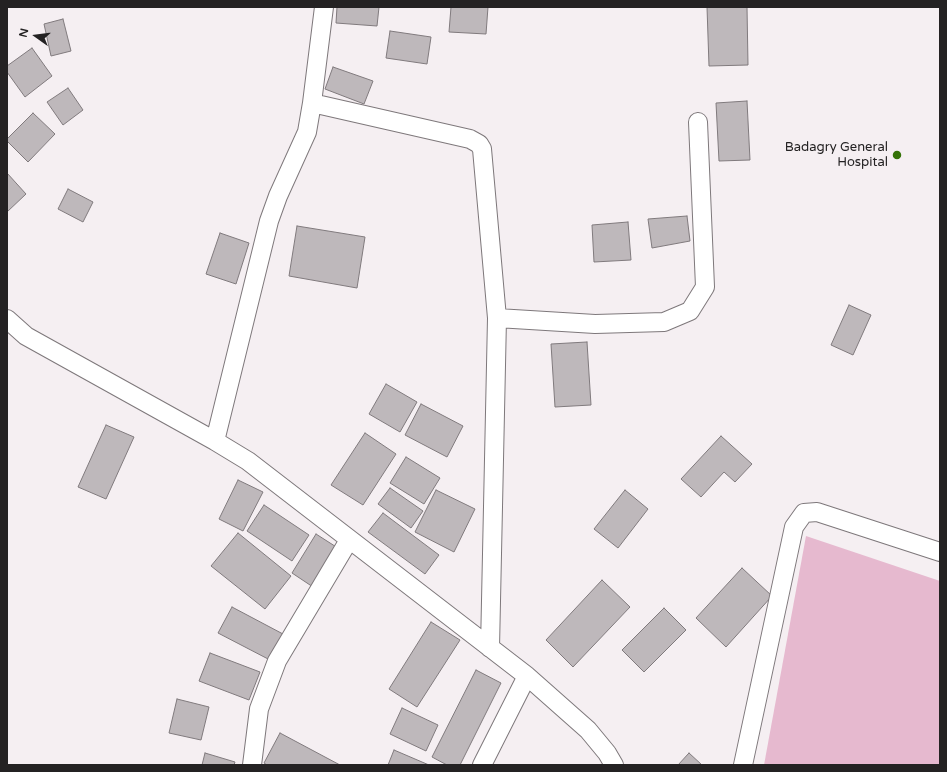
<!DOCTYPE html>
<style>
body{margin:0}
#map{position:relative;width:947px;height:772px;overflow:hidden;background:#f5eff2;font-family:"Varela Round",sans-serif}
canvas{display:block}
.frame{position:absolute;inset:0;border:8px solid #242223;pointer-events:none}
.north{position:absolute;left:16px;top:16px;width:40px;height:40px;-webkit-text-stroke:3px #f5eff2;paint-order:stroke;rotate:284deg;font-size:11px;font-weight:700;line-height:16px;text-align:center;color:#242223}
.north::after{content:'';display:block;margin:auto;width:14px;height:18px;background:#242223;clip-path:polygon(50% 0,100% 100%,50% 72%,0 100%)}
</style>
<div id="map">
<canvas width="947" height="772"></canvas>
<div class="frame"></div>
<div class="north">N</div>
</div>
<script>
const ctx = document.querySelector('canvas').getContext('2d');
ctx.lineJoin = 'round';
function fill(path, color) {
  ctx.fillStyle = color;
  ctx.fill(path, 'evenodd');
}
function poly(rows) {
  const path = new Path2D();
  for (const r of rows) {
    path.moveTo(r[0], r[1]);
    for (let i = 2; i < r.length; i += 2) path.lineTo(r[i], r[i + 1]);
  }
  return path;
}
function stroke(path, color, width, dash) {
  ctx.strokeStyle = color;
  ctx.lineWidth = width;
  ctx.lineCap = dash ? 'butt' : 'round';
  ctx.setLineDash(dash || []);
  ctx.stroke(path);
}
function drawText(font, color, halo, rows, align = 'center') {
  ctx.font = font + ' "Varela Round",sans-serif';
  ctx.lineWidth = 3.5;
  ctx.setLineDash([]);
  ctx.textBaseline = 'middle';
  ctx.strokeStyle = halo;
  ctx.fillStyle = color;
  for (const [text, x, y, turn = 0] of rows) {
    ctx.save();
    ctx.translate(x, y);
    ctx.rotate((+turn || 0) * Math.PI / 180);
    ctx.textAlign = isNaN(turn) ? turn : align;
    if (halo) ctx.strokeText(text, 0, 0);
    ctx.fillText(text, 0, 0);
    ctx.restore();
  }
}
fill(poly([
 [806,536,940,581,940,765,764,765]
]), '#e6b9cf');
const building = poly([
 [337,7,379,7,377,26,336,23,337,7],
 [451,7,488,7,486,34,449,32,451,7],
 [707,7,747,7,748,65,709,66,707,7],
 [63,19,71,51,51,56,44,24,63,19],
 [390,31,431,37,427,64,386,58,390,31],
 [32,48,52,76,25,97,7,72,7,66,32,48],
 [333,67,373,81,364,104,325,89,333,67],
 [68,88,83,110,63,125,47,102,68,88],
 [747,101,750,160,719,161,716,103,747,101],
 [33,113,55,134,28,162,7,141,7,139,33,113],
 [7,173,26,194,7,212,7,173],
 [68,189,93,202,83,222,58,209,68,189],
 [687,216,690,241,652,248,648,219,687,216],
 [628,222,631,260,594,262,592,225,628,222],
 [297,226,365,237,357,288,289,276,297,226],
 [220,233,249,243,236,284,206,274,220,233],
 [849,305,871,315,853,355,831,345,849,305],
 [587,342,591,405,555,407,551,344,587,342],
 [386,384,417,402,400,432,369,414,386,384],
 [421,404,463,426,447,457,405,435,421,404],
 [106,425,134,437,106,499,78,487,106,425],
 [365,433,396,454,363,505,331,485,365,433],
 [721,436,752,464,735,482,724,472,701,497,681,479,721,436],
 [406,457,440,478,424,504,390,483,406,457],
 [238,480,263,492,243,531,219,519,238,480],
 [390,488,423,511,411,528,378,504,390,488],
 [436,490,475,509,454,552,415,532,436,490],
 [625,490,648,509,618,548,594,529,625,490],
 [264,505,309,535,292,561,247,531,264,505],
 [383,513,439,555,425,574,368,532,383,513],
 [238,533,291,576,265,609,211,566,238,533],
 [316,534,341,550,316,589,292,573,316,534],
 [742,568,772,596,726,647,696,618,742,568],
 [602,580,630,607,573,667,546,640,602,580],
 [232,607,283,634,270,660,218,633,232,607],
 [664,608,686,630,644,672,622,650,664,608],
 [431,622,460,640,417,707,389,689,431,622],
 [210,653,260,672,249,700,199,681,210,653],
 [476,670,501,683,460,765,447,765,432,757,476,670],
 [177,699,209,707,201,740,169,733,177,699],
 [402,708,438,725,426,751,390,734,402,708],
 [280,733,340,765,267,765,264,763,280,733],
 [394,750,429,765,388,765,394,750],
 [205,753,235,762,234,765,202,765,205,753],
 [689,753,702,765,678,765,689,753]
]);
fill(building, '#beb8bb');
stroke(building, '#807a7d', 1);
const minor = poly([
 [312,103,470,139,479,144,482,149,497,318,490,648],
 [497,318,595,324,664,322,690,311,705,287,698,122],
 [7,319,26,336,215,441,248,461,527,676,588,730,607,753,614,765],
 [215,441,269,221,278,196,307,132,312,103,324,7],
 [252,765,259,709,277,661,349,540],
 [482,765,527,676],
 [743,765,794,527,804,513,817,512,940,552]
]);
stroke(minor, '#7e787b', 20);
stroke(minor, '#fff', 18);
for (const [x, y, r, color] of [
 [897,155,5,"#347207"]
]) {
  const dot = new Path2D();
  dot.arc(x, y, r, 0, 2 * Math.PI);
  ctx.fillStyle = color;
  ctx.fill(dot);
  stroke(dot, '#f5eff2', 1.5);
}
drawText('13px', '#242223', '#f5eff2', [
 ["Badagry General",888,148],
 ["Hospital",888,163]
], 'right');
</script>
